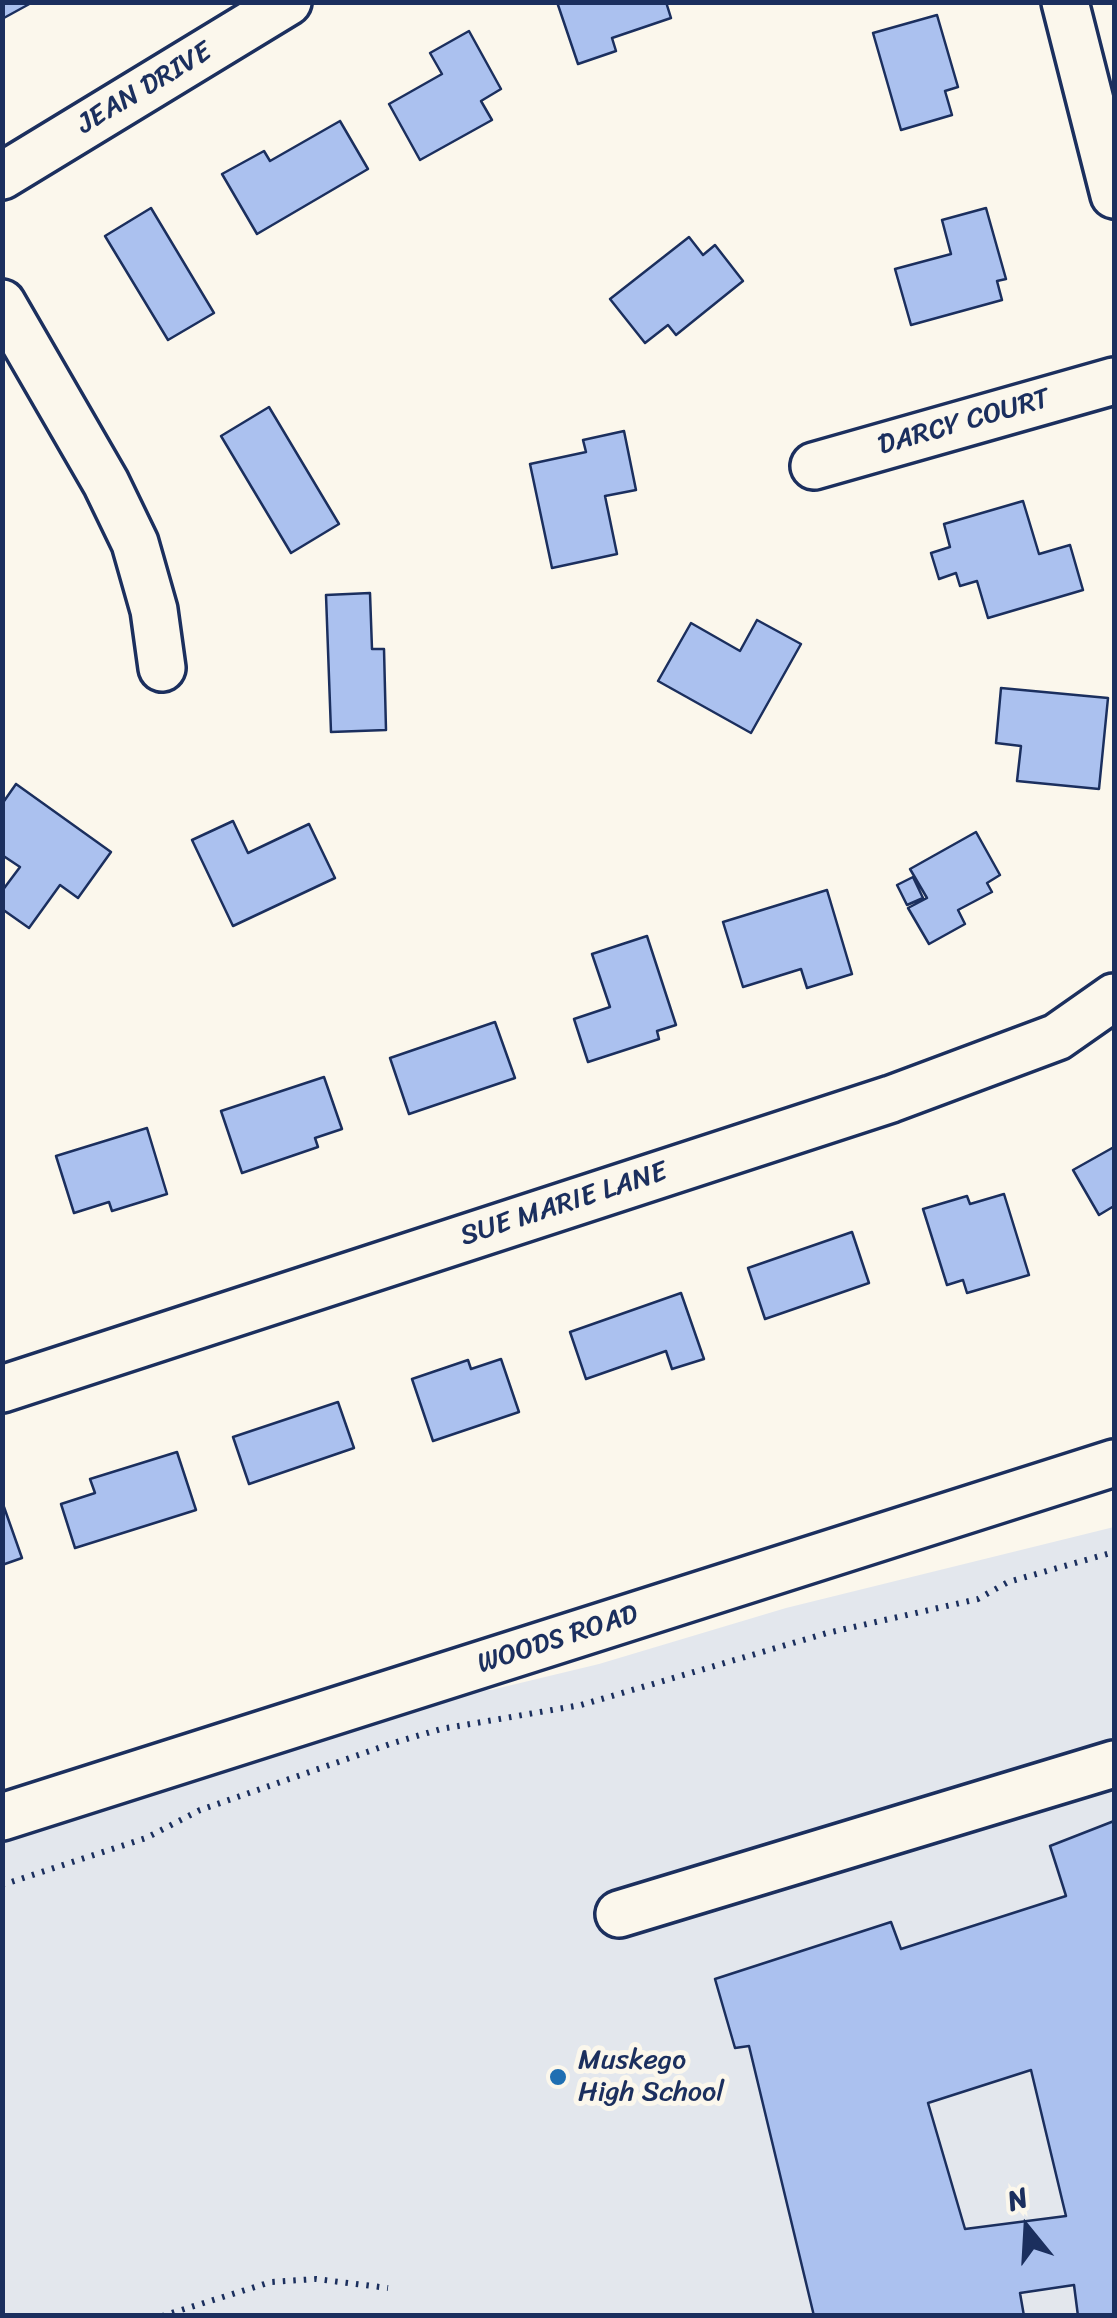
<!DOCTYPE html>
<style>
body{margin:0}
#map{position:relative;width:1117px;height:2318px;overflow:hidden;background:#fbf7ec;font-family:Sriracha,sans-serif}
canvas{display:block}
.frame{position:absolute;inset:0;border:5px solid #1b2f5e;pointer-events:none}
.north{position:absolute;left:977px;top:2178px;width:100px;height:100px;-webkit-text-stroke:8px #fbf7ec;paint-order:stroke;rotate:342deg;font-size:28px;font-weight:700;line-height:40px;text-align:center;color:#1b2f5e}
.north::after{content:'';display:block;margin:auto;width:35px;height:45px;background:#1b2f5e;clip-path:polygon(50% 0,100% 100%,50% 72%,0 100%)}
</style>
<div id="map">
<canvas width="1117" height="2318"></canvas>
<div class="frame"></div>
<div class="north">N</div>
</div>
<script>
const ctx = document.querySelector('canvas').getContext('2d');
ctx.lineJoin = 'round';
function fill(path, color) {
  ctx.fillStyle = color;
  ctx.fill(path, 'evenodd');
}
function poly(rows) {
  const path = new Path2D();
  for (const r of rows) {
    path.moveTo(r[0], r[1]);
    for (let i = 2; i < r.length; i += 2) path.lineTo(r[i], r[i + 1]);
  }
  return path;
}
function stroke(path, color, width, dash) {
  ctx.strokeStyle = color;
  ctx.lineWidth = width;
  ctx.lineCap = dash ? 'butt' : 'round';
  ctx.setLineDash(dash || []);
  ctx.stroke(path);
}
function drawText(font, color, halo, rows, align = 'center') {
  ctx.font = font + ' Sriracha,sans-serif';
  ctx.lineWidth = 10;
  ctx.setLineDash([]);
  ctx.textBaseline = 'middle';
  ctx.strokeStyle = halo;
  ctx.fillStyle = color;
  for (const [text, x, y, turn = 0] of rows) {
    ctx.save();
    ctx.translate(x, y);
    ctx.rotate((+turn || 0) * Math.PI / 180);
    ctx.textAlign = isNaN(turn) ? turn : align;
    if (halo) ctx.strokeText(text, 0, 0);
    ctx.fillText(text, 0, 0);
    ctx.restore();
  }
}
fill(poly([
 [1114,1527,1114,2315,3,2315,2,1839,467,1688,491,1690,599,1664,786,1608]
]), '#e3e7ed');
const building = poly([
 [2,2,33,2,2,19,2,2],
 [557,2,666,2,671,18,612,38,616,51,578,64,557,2],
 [937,15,958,87,945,91,952,115,901,130,873,33,937,15],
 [469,31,501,89,481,101,492,120,420,160,389,104,442,74,430,53,469,31],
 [340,121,368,169,257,234,222,174,264,151,270,161,340,121],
 [151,208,214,313,168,340,105,236,151,208],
 [986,208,1006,279,997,281,1002,300,911,325,895,269,951,254,942,220,986,208],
 [689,237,703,255,715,245,743,281,676,335,668,325,645,343,610,299,689,237],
 [269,407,339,524,291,553,221,436,269,407],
 [624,431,636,490,605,496,617,554,552,568,530,464,586,452,583,440,624,431],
 [1023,501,1039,554,1070,545,1083,590,988,618,977,581,960,586,956,573,939,579,931,553,950,547,944,524,1023,501],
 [370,593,372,649,384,649,386,730,331,732,326,595,370,593],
 [757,620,801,644,751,733,658,681,691,623,740,651,757,620],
 [1001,688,1108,698,1099,789,1017,781,1021,746,996,743,1001,688],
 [16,784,111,852,78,898,60,885,29,928,2,909,2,891,20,867,2,855,2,804,16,784],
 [233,821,248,853,309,824,335,878,233,926,192,840,233,821],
 [976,832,1000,875,987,883,992,892,958,910,965,924,929,944,908,908,927,898,910,869,976,832],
 [913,877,923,898,907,905,897,885,913,877],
 [827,890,852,974,807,988,801,969,743,987,723,922,827,890],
 [647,936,676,1025,657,1031,659,1039,588,1062,574,1019,610,1007,592,954,647,936],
 [495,1022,515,1078,409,1114,390,1058,495,1022],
 [324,1077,342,1129,315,1138,318,1147,242,1173,221,1111,324,1077],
 [147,1128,167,1194,112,1211,109,1202,74,1213,56,1156,147,1128],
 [1114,1147,1114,1206,1099,1215,1073,1170,1114,1147],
 [1004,1194,1029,1275,967,1293,963,1280,947,1285,923,1209,967,1196,970,1204,1004,1194],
 [852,1232,869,1283,765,1319,748,1268,852,1232],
 [681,1293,704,1359,672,1369,666,1351,586,1379,570,1332,681,1293],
 [501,1359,519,1412,433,1441,412,1379,468,1360,471,1369,501,1359],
 [338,1402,354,1448,249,1484,233,1437,338,1402],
 [177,1452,196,1510,75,1548,61,1504,95,1493,90,1479,177,1452],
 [4,1507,22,1558,2,1565,2,1508,4,1507],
 [1114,1821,1114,2316,1078,2316,1074,2285,1020,2293,1024,2316,814,2316,749,2046,735,2048,715,1979,891,1922,901,1949,1066,1896,1050,1846,1114,1821],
 [1031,2070,1066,2216,965,2229,928,2103,1031,2070]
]);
fill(building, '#abc1ef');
stroke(building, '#1b2f5e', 2.5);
const minor = poly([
 [1065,2,1114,195],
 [2,176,288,2],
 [2,303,106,483,135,543,154,610,162,668],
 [814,466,1114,381],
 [2,1389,891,1099,1057,1037,1114,997],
 [2,1817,1114,1463],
 [619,1914,1114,1764]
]);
stroke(minor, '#1b2f5e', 52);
stroke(poly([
 [2,1885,146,1838,200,1810,393,1743,441,1729,581,1705,827,1633,978,1599,1008,1582,1114,1552],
 [162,2316,271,2282,316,2279,388,2288]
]), '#1b2f5e', 6, [2.5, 8]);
stroke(minor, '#fbf7ec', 45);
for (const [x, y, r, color] of [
 [558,2077,10,"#1f6fb2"]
]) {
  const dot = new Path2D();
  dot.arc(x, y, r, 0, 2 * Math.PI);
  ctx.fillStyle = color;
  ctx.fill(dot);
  stroke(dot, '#fbf7ec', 4);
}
drawText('28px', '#1b2f5e', '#fbf7ec', [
 ["JEAN DRIVE",145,89,-31],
 ["DARCY COURT",964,423,-16],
 ["SUE MARIE LANE",564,1205,-18],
 ["WOODS ROAD",558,1640,-18]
]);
drawText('28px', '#1b2f5e', '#fbf7ec', [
 ["Muskego",578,2061],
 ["High School",578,2093]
], 'left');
</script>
